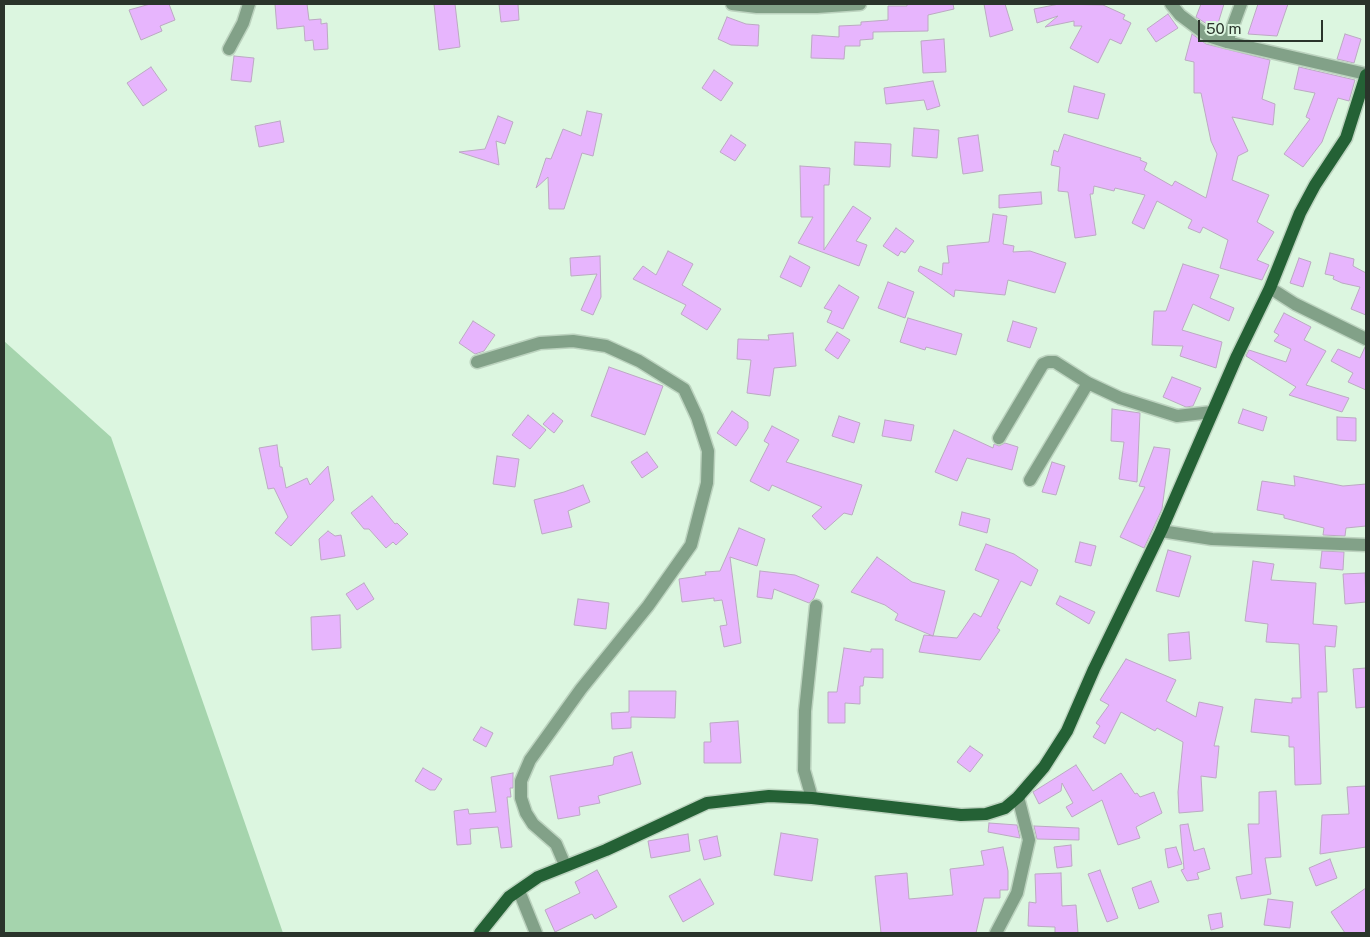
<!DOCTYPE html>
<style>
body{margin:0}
#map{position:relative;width:1370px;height:937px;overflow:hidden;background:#dcf6e0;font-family:"Public Sans",sans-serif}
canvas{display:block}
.frame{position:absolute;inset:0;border:5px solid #2a342b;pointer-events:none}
.scale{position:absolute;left:1198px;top:20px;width:125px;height:22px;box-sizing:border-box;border:2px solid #2a342b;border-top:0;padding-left:6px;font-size:15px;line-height:18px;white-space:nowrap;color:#2a342b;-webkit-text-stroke:4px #dcf6e0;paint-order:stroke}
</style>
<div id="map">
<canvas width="1370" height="937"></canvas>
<div class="frame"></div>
<div class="scale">50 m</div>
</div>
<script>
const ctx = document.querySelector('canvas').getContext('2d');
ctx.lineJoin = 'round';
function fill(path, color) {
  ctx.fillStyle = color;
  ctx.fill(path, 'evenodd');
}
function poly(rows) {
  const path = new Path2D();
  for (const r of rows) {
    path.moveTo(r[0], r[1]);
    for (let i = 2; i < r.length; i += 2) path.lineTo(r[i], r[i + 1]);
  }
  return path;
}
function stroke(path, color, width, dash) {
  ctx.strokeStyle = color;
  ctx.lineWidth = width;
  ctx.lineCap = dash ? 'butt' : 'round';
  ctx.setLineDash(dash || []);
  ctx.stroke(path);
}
fill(poly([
 [4,341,111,437,283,933,4,933]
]), '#a5d4ad');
const building = poly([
 [150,4,169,4,175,20,160,26,162,31,141,40,129,10,150,4],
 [275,4,307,4,309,20,321,19,321,24,327,23,328,49,314,50,313,40,305,41,304,26,277,29,275,4],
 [434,4,455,4,460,47,439,50,434,4],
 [499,4,518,4,519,20,501,22,499,4],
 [907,4,953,4,954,9,928,15,928,31,873,32,873,39,860,40,860,46,845,46,844,59,811,58,812,35,839,37,839,26,861,25,861,22,888,20,888,6,907,6,907,4],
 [984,4,1005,4,1013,30,990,37,984,4],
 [1059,4,1103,5,1125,15,1123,19,1131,23,1121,44,1110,39,1098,63,1070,48,1082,26,1074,26,1074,21,1045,27,1058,16,1037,23,1034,9,1059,4],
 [1201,4,1224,4,1216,30,1196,17,1201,4],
 [1258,4,1288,4,1277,36,1248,34,1258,4],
 [1168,14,1178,28,1156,42,1147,29,1168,14],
 [727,17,746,24,759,25,758,46,731,45,718,39,727,17],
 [1192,34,1206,44,1270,60,1262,99,1275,104,1273,125,1232,117,1248,151,1238,156,1232,180,1269,195,1257,222,1274,232,1257,260,1269,265,1262,280,1220,268,1228,240,1203,227,1200,233,1188,228,1192,220,1157,201,1144,229,1132,223,1145,195,1115,188,1114,191,1094,186,1093,194,1090,194,1096,235,1075,238,1068,192,1058,191,1060,167,1051,165,1054,150,1058,152,1064,134,1141,158,1140,160,1147,163,1144,170,1172,186,1175,181,1206,198,1217,154,1211,141,1201,93,1194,93,1194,62,1185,60,1192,34],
 [1345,34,1361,39,1354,63,1337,59,1345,34],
 [944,39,946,72,923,73,921,41,944,39],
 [234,56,254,58,251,82,231,80,234,56],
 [151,67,167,90,143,106,127,83,151,67],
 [1299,67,1355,80,1349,101,1338,98,1322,142,1303,167,1284,154,1310,119,1306,117,1315,93,1294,89,1299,67],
 [714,70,733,83,721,101,702,88,714,70],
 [933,81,940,106,927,110,924,100,886,104,884,88,933,81],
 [1074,86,1105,94,1098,119,1068,112,1074,86],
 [587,111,602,114,593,156,582,153,564,209,549,209,548,177,536,188,546,158,551,159,563,129,581,136,587,111],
 [498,116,513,122,505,144,496,141,499,165,459,152,485,149,498,116],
 [280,121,284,142,259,147,255,126,280,121],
 [914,128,939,130,937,158,912,156,914,128],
 [731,135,746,145,735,161,720,152,731,135],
 [978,135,983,171,963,174,958,138,978,135],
 [855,142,891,144,890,167,854,165,855,142],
 [800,166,830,168,829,185,824,185,824,250,853,206,871,218,856,241,867,245,859,266,798,243,813,217,801,217,800,166],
 [1041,192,1042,204,999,208,999,195,1041,192],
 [993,214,1007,216,1003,244,1014,246,1013,252,1030,251,1066,263,1055,293,1008,280,1005,295,955,290,954,297,918,271,920,266,942,275,943,263,949,263,947,246,989,242,993,214],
 [896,228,914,241,905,253,901,251,898,256,883,246,896,228],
 [668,251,693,264,682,285,721,309,707,330,681,314,686,305,633,279,643,266,656,275,668,251],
 [1330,253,1354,259,1353,266,1366,273,1366,315,1351,309,1360,287,1342,283,1333,279,1334,276,1325,274,1330,253],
 [600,256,601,297,593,315,581,310,597,274,571,276,570,258,600,256],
 [790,256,810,267,801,287,780,277,790,256],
 [1299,258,1311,262,1303,287,1290,283,1299,258],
 [1183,264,1219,275,1210,298,1234,308,1229,321,1193,304,1182,330,1222,342,1216,368,1180,356,1183,346,1152,345,1154,311,1166,311,1183,264],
 [888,282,914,292,905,318,878,308,888,282],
 [839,285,859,297,843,329,827,322,832,311,824,308,839,285],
 [1284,313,1311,327,1304,340,1326,351,1306,385,1349,398,1342,412,1289,395,1296,387,1246,356,1249,350,1286,362,1291,349,1274,341,1279,335,1274,332,1284,313],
 [908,318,962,334,956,355,926,347,925,350,900,342,908,318],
 [473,321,495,335,484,351,475,354,459,343,473,321],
 [1013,321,1037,328,1030,348,1007,341,1013,321],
 [837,332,850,340,838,359,825,350,837,332],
 [793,333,796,366,774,368,770,396,747,393,751,360,737,359,738,339,769,340,768,335,793,333],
 [1365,347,1366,347,1366,390,1348,382,1353,373,1331,361,1338,349,1360,358,1365,347],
 [609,367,663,386,645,435,591,416,609,367],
 [1172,377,1201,388,1193,406,1186,407,1163,397,1172,377],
 [1112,409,1140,413,1137,482,1119,479,1124,442,1111,441,1112,409],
 [1243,409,1267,417,1263,431,1238,423,1243,409],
 [732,411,748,422,748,428,736,446,717,433,732,411],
 [553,413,563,421,554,433,543,424,553,413],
 [528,415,546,430,530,449,512,435,528,415],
 [839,416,860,423,854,443,832,436,839,416],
 [1337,417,1356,418,1356,441,1337,440,1337,417],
 [885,420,914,425,911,441,882,436,885,420],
 [772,426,799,440,786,462,862,485,852,515,844,513,825,530,812,516,822,507,772,485,769,491,750,481,769,444,764,441,772,426],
 [954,430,993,448,994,444,999,446,1005,443,1018,447,1012,470,967,458,957,481,935,472,954,430],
 [277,445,280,467,282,467,286,488,307,478,310,485,328,466,334,500,291,546,275,533,288,517,274,488,268,489,259,448,277,445],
 [1154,447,1170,449,1162,509,1144,548,1120,537,1145,487,1139,486,1154,447],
 [647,452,658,467,642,478,631,462,647,452],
 [497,456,519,459,515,487,493,484,497,456],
 [1052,462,1065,466,1056,495,1042,492,1052,462],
 [1294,476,1343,486,1366,484,1366,526,1346,528,1345,536,1323,535,1324,528,1284,518,1284,515,1257,510,1262,481,1295,486,1294,476],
 [583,485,590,502,568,511,572,527,542,534,534,500,564,492,583,485],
 [372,496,395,524,397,523,408,534,396,545,393,542,386,548,369,529,364,529,351,513,372,496],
 [962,512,990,519,987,533,959,525,962,512],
 [739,528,765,539,757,566,730,557,741,643,724,647,720,626,727,625,722,600,714,601,714,598,682,602,679,579,706,575,705,572,720,571,739,528],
 [328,531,335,536,341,535,345,556,321,560,319,539,328,531],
 [1080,542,1096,546,1091,566,1075,562,1080,542],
 [986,544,1014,554,1038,570,1031,586,1021,581,997,628,1000,630,980,660,919,652,924,635,957,638,974,613,981,617,999,580,975,570,986,544],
 [1168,550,1191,556,1179,597,1156,591,1168,550],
 [1322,551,1344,552,1343,570,1320,568,1322,551],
 [877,557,912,582,945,591,933,636,895,620,898,614,885,605,851,592,877,557],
 [1253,561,1274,564,1271,580,1316,583,1313,624,1337,626,1335,647,1325,646,1327,692,1318,692,1321,784,1295,785,1294,747,1289,747,1289,736,1251,732,1255,699,1292,703,1292,698,1301,698,1299,644,1266,642,1268,624,1245,621,1253,561],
 [760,571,795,575,819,585,814,598,809,603,774,589,772,599,757,597,760,571],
 [1365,573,1366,602,1345,604,1343,574,1365,573],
 [364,583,374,599,357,610,346,594,364,583],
 [1060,596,1095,612,1089,624,1056,604,1060,596],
 [578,599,609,603,606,629,574,625,578,599],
 [340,615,341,648,312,650,311,617,340,615],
 [1189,632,1191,659,1169,661,1168,634,1189,632],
 [844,648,871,652,871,649,883,649,883,678,864,677,863,686,860,686,860,704,845,703,845,723,828,723,828,692,837,692,844,648],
 [1126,659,1176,680,1166,701,1196,717,1199,702,1223,707,1214,746,1219,746,1216,778,1201,776,1203,811,1179,813,1178,792,1183,742,1157,728,1155,731,1121,712,1105,744,1093,737,1100,726,1096,723,1109,705,1100,700,1126,659],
 [1366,668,1366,707,1356,708,1353,669,1366,668],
 [629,691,676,691,675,718,631,717,631,728,612,729,611,713,629,712,629,691],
 [738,721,741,763,704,763,704,742,711,742,710,723,738,721],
 [481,727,493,733,486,747,473,740,481,727],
 [970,746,983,755,970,772,957,762,970,746],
 [632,752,641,784,598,796,600,803,579,807,580,815,558,819,550,776,613,765,614,757,632,752],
 [1076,765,1093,791,1121,773,1135,794,1137,793,1140,797,1154,792,1162,813,1136,827,1140,838,1118,845,1102,800,1072,817,1066,807,1073,803,1062,783,1061,791,1039,804,1033,792,1076,765],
 [423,768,442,779,435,790,430,790,415,781,423,768],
 [513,773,513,788,510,788,511,797,507,797,512,847,501,848,498,827,470,829,471,844,457,845,454,811,468,809,469,814,496,812,491,777,513,773],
 [1366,786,1366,847,1320,854,1322,815,1349,814,1347,787,1366,786],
 [1276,791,1281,857,1265,858,1271,894,1241,899,1236,877,1252,874,1248,824,1259,824,1259,792,1276,791],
 [989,823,1017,825,1020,838,988,832,989,823],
 [1188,824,1194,851,1204,848,1210,869,1197,873,1199,879,1187,881,1181,870,1184,869,1180,825,1188,824],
 [1034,826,1079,828,1079,840,1037,839,1034,826],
 [781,833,818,839,812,881,774,875,781,833],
 [688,834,690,851,651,858,648,841,688,834],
 [717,836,721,856,704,860,699,840,717,836],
 [1071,845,1072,866,1057,868,1054,847,1071,845],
 [1003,847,1008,871,1008,890,1000,890,1000,898,984,898,976,933,881,933,875,876,907,873,909,899,953,895,950,869,984,865,981,851,1003,847],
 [1176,847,1182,864,1168,868,1165,849,1176,847],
 [1330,859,1337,878,1316,886,1309,868,1330,859],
 [597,870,617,907,595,919,592,914,555,932,545,910,580,893,575,882,597,870],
 [1100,870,1118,918,1107,922,1088,874,1100,870],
 [1061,873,1062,906,1076,905,1078,933,1055,933,1055,927,1028,926,1029,902,1036,903,1035,874,1061,873],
 [700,879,714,904,683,922,669,896,700,879],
 [1151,881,1159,902,1139,909,1132,888,1151,881],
 [1366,888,1366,933,1345,933,1331,912,1366,888],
 [1268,899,1293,902,1290,928,1264,925,1268,899],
 [1221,913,1223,927,1211,930,1208,915,1221,913]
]);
fill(building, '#e7b5fd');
stroke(building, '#bba9c2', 1);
const minor = poly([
 [732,4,757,7,817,7,860,4],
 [1171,4,1180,15,1208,36,1227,42,1366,74],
 [1227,42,1241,4],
 [229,49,243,23,249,4],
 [1270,288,1295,304,1366,339],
 [477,362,540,343,573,341,606,346,639,361,684,389,697,417,708,451,707,483,691,545,648,606,581,689,530,760,521,781,521,798,526,813,533,824,556,844,565,865],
 [999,438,1043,364,1048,362,1055,362,1088,383,1120,398,1177,416,1212,412],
 [1030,480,1088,383],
 [1161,531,1212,539,1366,545],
 [812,798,804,770,805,711,816,606],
 [519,891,536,933],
 [996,933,1017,893,1029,840,1018,797]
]);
const major = poly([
 [480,933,509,897,538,877,606,850,707,803,769,796,812,798,961,815,986,814,1005,808,1018,797,1044,767,1067,731,1094,669,1161,531,1237,356,1270,288,1300,213,1315,185,1346,138,1366,75]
]);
stroke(minor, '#bcd3bf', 15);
stroke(major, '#bcd3bf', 15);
stroke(minor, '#82a188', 12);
stroke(major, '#246135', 12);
</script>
